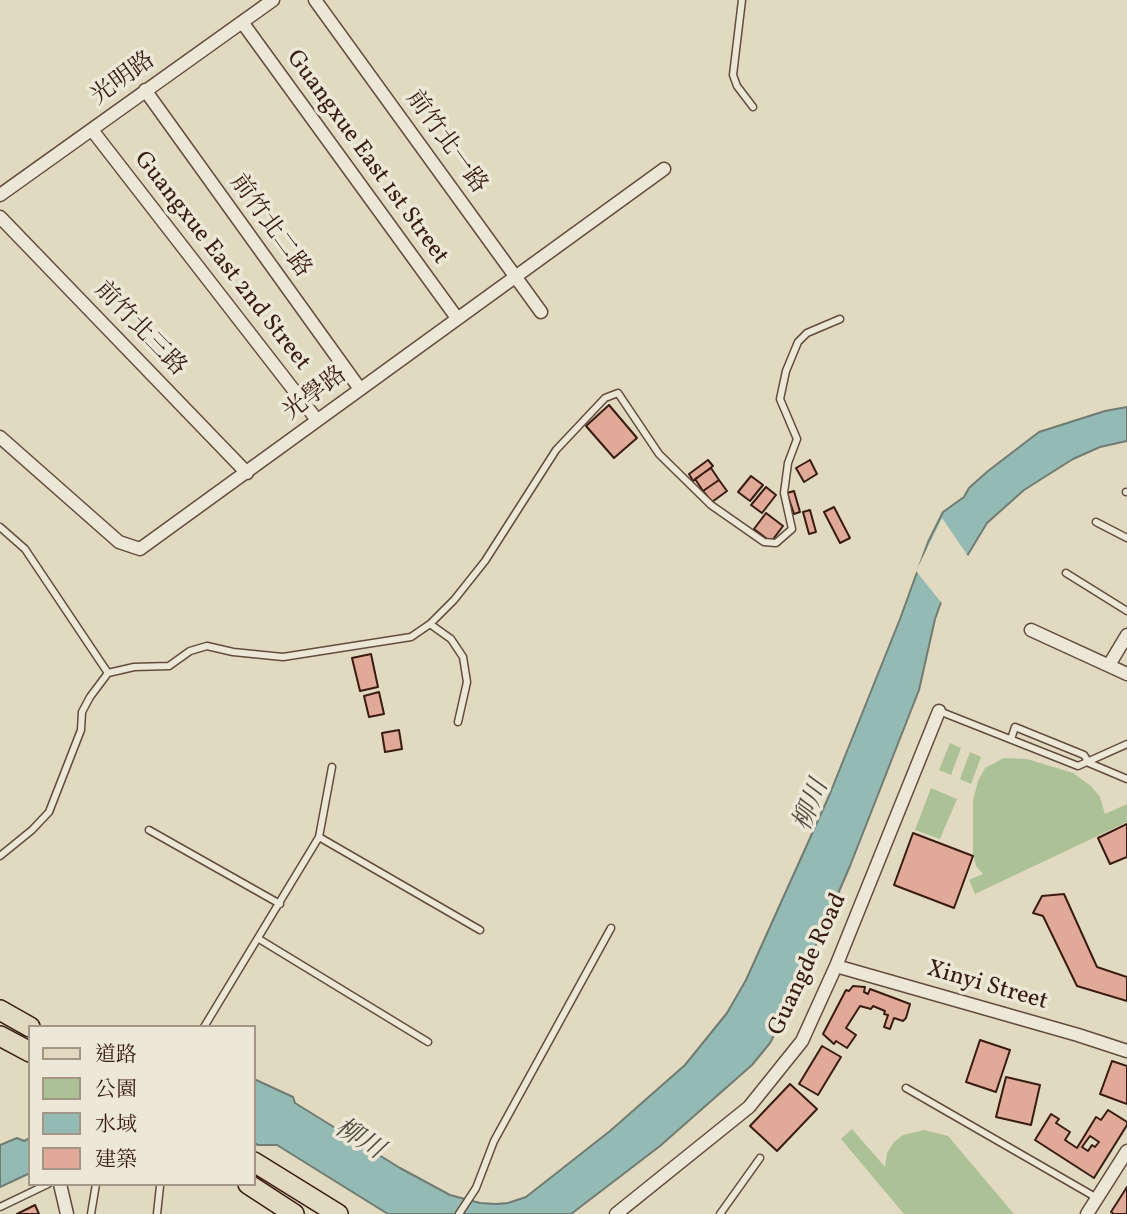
<!DOCTYPE html>
<meta charset="utf-8">
<style>
body{margin:0}
#map{position:relative;width:1127px;height:1214px;overflow:hidden;background:#e1dac0;font-family:Vollkorn,"Noto Serif TC",serif}
canvas{display:block}
.legend{position:absolute;left:28px;top:1025px;width:228px;height:161px;box-sizing:border-box;background:#ece7d6;border:2px solid #a49687;margin:0;padding:9px 12px;list-style:none;font-size:21px;color:#391c11}
.legend li{display:flex;align-items:center;gap:14px;height:35px}
.legend b{width:35px;border:2px solid #a49687}
</style>
<div id="map">
<canvas width="1127" height="1214"></canvas>
<ul class="legend">
<li><b style="height:9px;background:#e1dac0"></b>道路</li>
<li><b style="height:19px;background:#adc196"></b>公園</li>
<li><b style="height:19px;background:#94bbb3"></b>水域</li>
<li><b style="height:19px;background:#e1a998"></b>建築</li>
</ul>
</div>
<script>
const ctx = document.querySelector('canvas').getContext('2d');
ctx.lineJoin = 'round';
function fill(path, color) {
  ctx.fillStyle = color;
  ctx.fill(path, 'evenodd');
}
function poly(rows) {
  const path = new Path2D();
  for (const r of rows) {
    path.moveTo(r[0], r[1]);
    for (let i = 2; i < r.length; i += 2) path.lineTo(r[i], r[i + 1]);
  }
  return path;
}
function stroke(path, color, width, dash) {
  ctx.strokeStyle = color;
  ctx.lineWidth = width;
  ctx.lineCap = dash ? 'butt' : 'round';
  ctx.setLineDash(dash || []);
  ctx.stroke(path);
}
function drawText(font, color, halo, rows, align = 'center') {
  ctx.font = font + ' Vollkorn,"Noto Serif TC",serif';
  ctx.lineWidth = 7;
  ctx.setLineDash([]);
  ctx.textBaseline = 'middle';
  ctx.strokeStyle = halo;
  ctx.fillStyle = color;
  for (const [text, x, y, turn = 0] of rows) {
    ctx.save();
    ctx.translate(x, y);
    ctx.rotate((+turn || 0) * Math.PI / 180);
    ctx.textAlign = isNaN(turn) ? turn : align;
    if (halo) ctx.strokeText(text, 0, 0);
    ctx.fillText(text, 0, 0);
    ctx.restore();
  }
}
fill(poly([
 [950,743,961,748,951,775,939,770],
 [970,752,981,757,971,784,960,779],
 [1004,758,1027,759,1073,773,1091,786,1100,797,1105,814,1127,804,1127,822,975,894,969,880,983,874,976,866,973,853,973,801,978,781,985,768],
 [931,788,957,799,940,839,915,830],
 [852,1129,885,1167,887,1153,894,1142,903,1135,924,1130,948,1136,1014,1214,904,1214,841,1139]
]), '#adc196');
const water = poly([
 [1127,407,1127,441,1100,447,1073,459,1024,490,987,523,944,594,935,619,919,690,850,866,788,1009,770,1043,752,1065,660,1146,571,1214,388,1214,277,1145,258,1145,254,1143,254,1079,293,1097,295,1103,400,1168,450,1195,480,1203,496,1204,508,1203,526,1197,610,1131,685,1065,727,1013,746,980,829,796,900,619,928,542,943,512,964,497,969,488,988,471,1039,432,1105,411,1127,407],
 [17,1138,24,1141,30,1138,30,1173,0,1187,0,1145,17,1138]
]);
fill(water, '#94bbb3');
stroke(water, '#707b72', 2);
fill(poly([
 [942,518,970,559,944,606,916,571]
]), '#e1dac0');
const building = poly([
 [609,405,637,438,614,458,586,426,609,405],
 [708,460,713,466,693,481,689,474,708,460],
 [810,460,817,474,804,482,796,468,810,460],
 [711,468,719,480,703,491,695,479,711,468],
 [751,476,763,485,750,501,738,492,751,476],
 [719,480,727,491,712,502,703,491,719,480],
 [766,487,776,495,762,513,751,505,766,487],
 [794,491,800,512,794,514,787,493,794,491],
 [834,507,850,538,840,543,824,512,834,507],
 [810,510,816,532,809,534,803,512,810,510],
 [766,513,783,526,771,542,754,529,766,513],
 [371,654,378,687,360,691,352,658,371,654],
 [379,692,384,714,369,717,364,696,379,692],
 [399,730,402,749,385,752,382,733,399,730],
 [1127,824,1127,857,1110,864,1098,838,1127,824],
 [913,833,973,856,954,908,894,885,913,833],
 [1064,894,1097,967,1127,977,1127,1001,1077,986,1043,916,1033,913,1042,896,1064,894],
 [853,986,865,987,864,992,868,994,870,989,910,1004,906,1018,903,1021,894,1018,890,1029,884,1027,888,1015,884,1014,885,1011,873,1006,871,1009,860,1006,846,1028,856,1035,847,1048,836,1041,834,1044,823,1034,846,990,849,991,853,986],
 [980,1040,1010,1050,996,1092,966,1082,980,1040],
 [822,1046,841,1057,818,1095,799,1084,822,1046],
 [1112,1061,1127,1066,1127,1104,1100,1094,1112,1061],
 [1006,1077,1040,1085,1031,1125,996,1117,1006,1077],
 [790,1084,817,1109,777,1151,750,1126,790,1084],
 [1108,1110,1127,1122,1127,1125,1094,1178,1035,1140,1051,1114,1059,1119,1056,1123,1070,1132,1065,1140,1077,1148,1096,1117,1101,1120,1108,1110],
 [1090,1136,1099,1142,1095,1147,1092,1145,1088,1151,1082,1147,1090,1136],
 [1127,1187,1127,1214,1114,1214,1111,1212,1127,1187],
 [35,1205,39,1214,17,1214,35,1205]
]);
fill(building, '#e1a998');
stroke(building, '#391c11', 2);
const service = poly([
 [742,0,733,75,737,86,753,107],
 [1126,492,1127,492],
 [1096,522,1127,538],
 [0,527,25,549,108,673],
 [1066,573,1127,611],
 [430,624,451,639,463,657,467,682,458,722],
 [939,711,1078,766,1127,744],
 [1011,739,1015,727,1084,755,1089,763,1127,779],
 [149,830,280,904],
 [319,837,480,930],
 [0,856,32,830,49,812,81,730,82,712,90,697,108,673,134,667,169,666,190,651,207,646,233,652,283,657,411,637,430,624,454,600,485,561,556,450,605,398,618,393,659,454,711,505,764,542,776,543,792,529,784,493,788,463,797,439,780,399,786,371,798,342,807,333,840,319],
 [259,939,428,1042],
 [204,1027,319,837,332,767],
 [906,1088,1097,1198],
 [0,1207,48,1184],
 [91,1214,96,1184],
 [157,1214,160,1186],
 [459,1214,476,1188,494,1141,611,928],
 [720,1214,760,1158]
]);
const minor = poly([
 [315,0,541,312],
 [242,22,457,318],
 [145,90,360,389],
 [92,130,317,420],
 [0,195,273,0],
 [0,217,247,473],
 [0,437,119,542,140,549,664,169],
 [1031,630,1127,674],
 [1109,665,1127,635],
 [836,966,1078,1035,1127,1051],
 [60,1184,67,1214],
 [616,1214,749,1107,802,1041,836,966,939,711],
 [1087,1214,1127,1151]
]);
const primary = poly([
 [0,1010,30,1027],
 [0,1036,30,1052],
 [254,1162,338,1214],
 [248,1184,294,1214]
]);
stroke(service, '#634c3d', 9);
stroke(minor, '#634c3d', 15);
stroke(primary, '#391c11', 22);
stroke(service, '#ece7d6', 6);
stroke(minor, '#ece7d6', 12);
stroke(primary, '#e1dac0', 19);
drawText('24px', '#391c11', '#ece7d6', [
 ["光明路",124,80,-36],
 ["前竹北一路",445,143,54],
 ["Guangxue East 1st Street",366,158,54],
 ["前竹北二路",269,227,54],
 ["Guangxue East 2nd Street",221,262,52],
 ["前竹北三路",139,330,46],
 ["光學路",316,395,-37],
 ["Guangde Road",809,965,-65],
 ["Xinyi Street",987,987,16]
]);
drawText('italic 26px', '#544c42', '#ece7d6', [
 ["柳川",813,806,-68],
 ["柳川",358,1141,32]
]);
</script>
